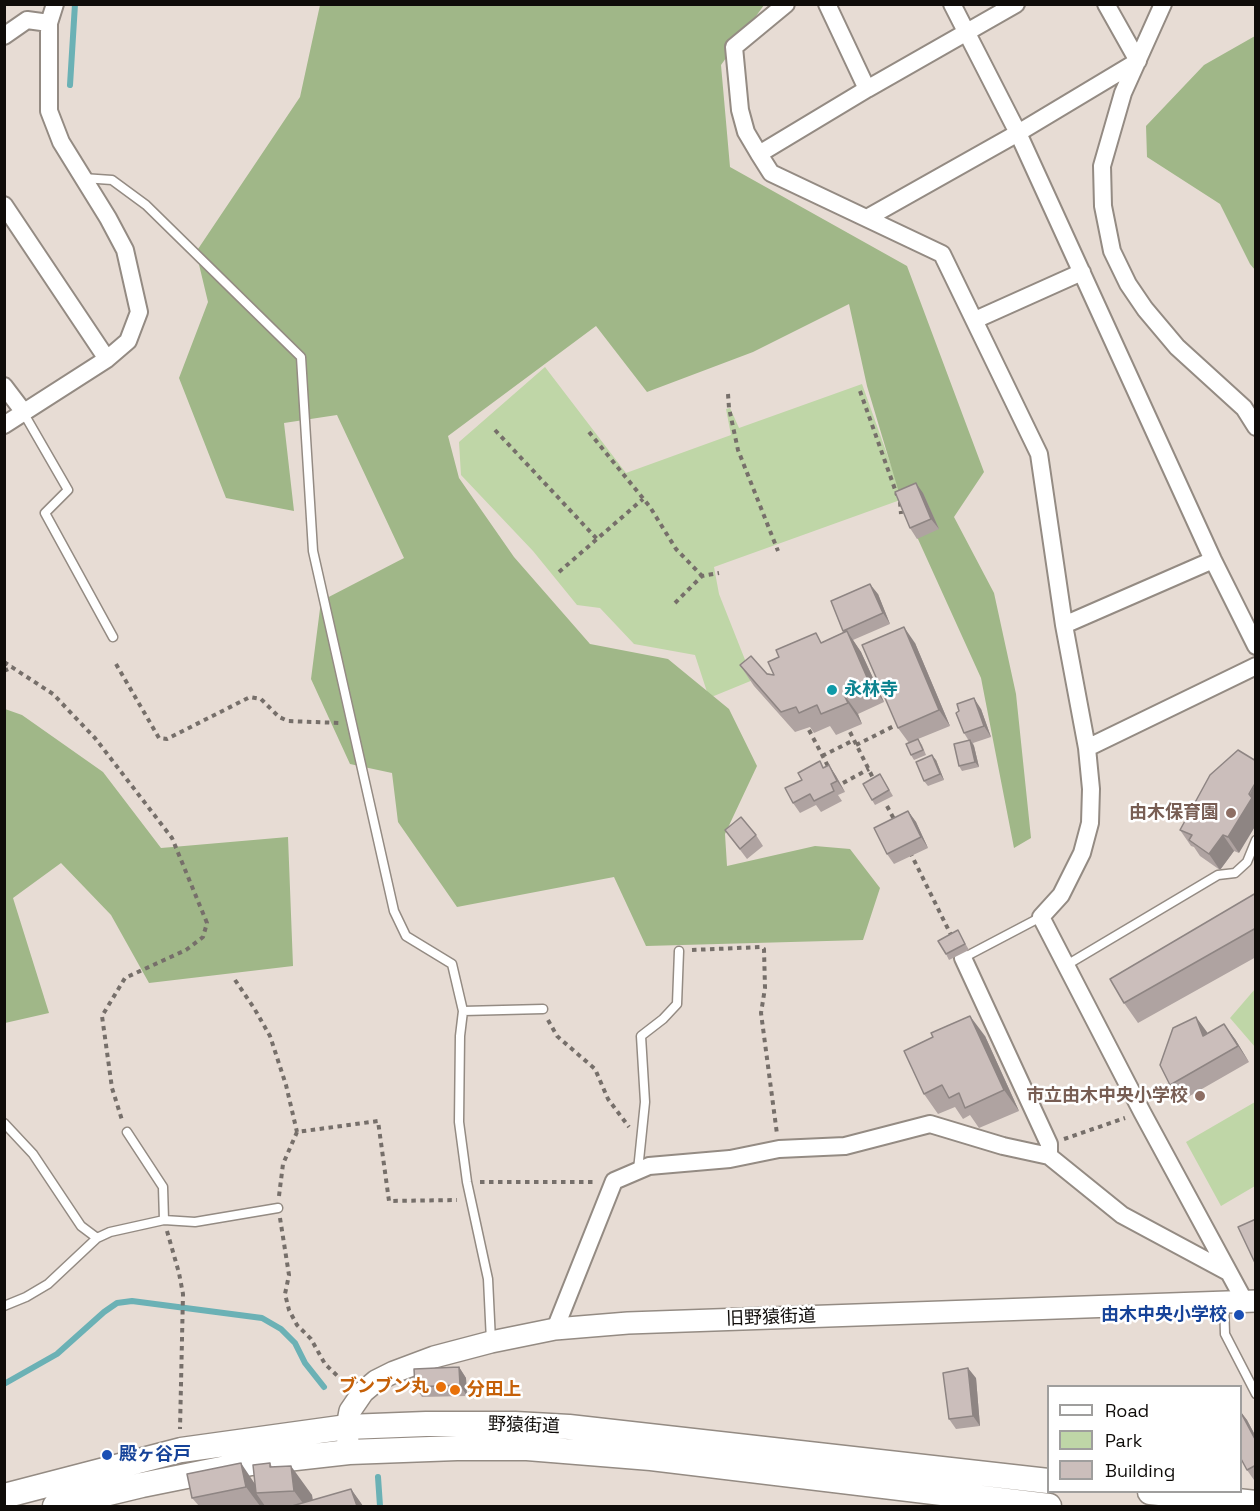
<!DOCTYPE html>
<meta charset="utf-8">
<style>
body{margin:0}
#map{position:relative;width:1260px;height:1511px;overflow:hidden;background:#e7dcd4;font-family:"Space Grotesk",sans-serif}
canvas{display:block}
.frame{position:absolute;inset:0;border:6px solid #0f0c09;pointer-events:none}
.legend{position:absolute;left:1047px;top:1385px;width:195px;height:108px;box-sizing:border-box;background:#fff;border:2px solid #9f9e9d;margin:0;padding:8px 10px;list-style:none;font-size:18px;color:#0f0c09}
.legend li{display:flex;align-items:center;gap:12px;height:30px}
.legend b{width:30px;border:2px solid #9f9e9d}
</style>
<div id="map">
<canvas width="1260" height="1511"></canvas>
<div class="frame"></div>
<ul class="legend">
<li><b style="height:8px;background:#fff"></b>Road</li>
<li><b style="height:16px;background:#bfd6a7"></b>Park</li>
<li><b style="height:16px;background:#cbbebb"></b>Building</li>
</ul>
</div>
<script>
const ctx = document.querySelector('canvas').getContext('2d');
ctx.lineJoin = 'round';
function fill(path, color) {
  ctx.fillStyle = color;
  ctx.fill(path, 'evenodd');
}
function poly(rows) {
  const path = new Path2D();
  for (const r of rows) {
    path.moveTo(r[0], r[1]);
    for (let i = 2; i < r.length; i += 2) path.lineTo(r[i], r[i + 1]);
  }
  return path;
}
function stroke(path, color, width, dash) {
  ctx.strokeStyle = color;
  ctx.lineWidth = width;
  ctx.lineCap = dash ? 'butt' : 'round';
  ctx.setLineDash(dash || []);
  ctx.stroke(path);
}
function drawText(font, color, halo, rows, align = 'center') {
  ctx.font = font + ' "Space Grotesk","Noto Sans JP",sans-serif';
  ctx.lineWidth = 5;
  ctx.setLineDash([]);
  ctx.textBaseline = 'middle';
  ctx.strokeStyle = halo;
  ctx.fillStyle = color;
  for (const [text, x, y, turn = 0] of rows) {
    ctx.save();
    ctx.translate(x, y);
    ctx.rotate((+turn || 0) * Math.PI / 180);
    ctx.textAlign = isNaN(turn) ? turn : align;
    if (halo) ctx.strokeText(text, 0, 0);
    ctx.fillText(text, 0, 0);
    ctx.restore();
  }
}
fill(poly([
 [545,367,626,473,731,435,726,409,730,408,739,428,862,384,903,499,714,567,719,594,753,680,709,698,695,655,634,644,600,608,577,605,533,551,461,475,459,442],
 [1255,989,1255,1047,1230,1018],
 [1255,1102,1255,1186,1221,1206,1186,1142]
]), '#bfd6a7');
fill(poly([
 [320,5,764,5,721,65,730,167,907,266,984,472,954,517,994,593,1016,694,1031,838,1014,848,981,678,903,506,867,386,849,304,753,352,647,392,596,326,448,436,459,478,514,557,590,644,668,659,729,709,757,766,725,834,727,866,815,846,850,849,880,888,863,940,646,946,614,877,457,907,398,822,392,773,350,764,311,679,321,601,404,558,337,415,284,423,294,511,226,498,179,378,208,302,196,252,300,97],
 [1255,36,1255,270,1250,264,1220,204,1147,157,1146,126,1204,65],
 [5,709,22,715,103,772,161,848,288,837,293,966,149,983,111,915,61,863,13,898,49,1013,5,1023]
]), '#a0b788');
stroke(poly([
 [70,85,75,4],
 [4,1384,57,1354,104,1312,117,1303,132,1301,262,1318,281,1329,295,1343,305,1363,324,1387],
 [378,1477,380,1506]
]), '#6bb1b5', 6);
const service = poly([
 [83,178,112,180,146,205,301,357,313,551,394,911,406,936,452,964,463,1011,460,1036,459,1122,467,1182,488,1279,491,1341],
 [23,412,68,490,45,513,113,637],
 [963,958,1041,917],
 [1065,966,1218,875,1235,873,1247,862,1256,840],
 [463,1011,543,1009],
 [4,1123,33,1154,81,1226,97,1238],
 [127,1132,163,1187,164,1220],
 [638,1170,645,1102,641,1036,663,1019,677,1004,679,951],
 [1224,1303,1225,1334,1256,1394],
 [4,1306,26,1297,48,1284,97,1238,110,1232,164,1220,195,1222,278,1208]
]);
const minor = poly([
 [786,4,734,47,740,110,746,132,759,154,771,173,942,254,1039,454,1064,625,1087,748,1091,789,1090,823,1082,853,1061,895,1041,917,1142,1112,1245,1302],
 [827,4,867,89],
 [952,4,1018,133,1213,560,1256,646],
 [1163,4,1123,93,1102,166,1103,206,1112,251,1128,284,1145,309,1177,347,1244,408,1256,427],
 [4,36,27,20,49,23],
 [759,154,867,89,1016,4],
 [4,205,107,359],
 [867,218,1018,133,1138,61,1106,4],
 [975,320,1082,272],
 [4,386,23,411],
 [4,425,107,359,128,341,139,312,125,250,108,218,61,142,49,111,49,23,55,4],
 [1064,625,1213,560],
 [1087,748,1256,666],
 [963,958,1049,1144,1049,1156],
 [555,1329,614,1181,649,1166,730,1159,779,1149,845,1146,930,1124,1003,1146,1049,1156,1122,1215,1228,1272]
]);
const tertiary = poly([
 [348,1443,347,1427,350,1411,363,1392,376,1381,394,1372,434,1357,491,1342,555,1329,628,1323,1256,1301]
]);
const secondary = poly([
 [1150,1492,1256,1503],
 [4,1496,181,1450,347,1427,426,1424,515,1424,569,1427,1048,1481],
 [55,1506,142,1485,251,1463,349,1452,457,1448,527,1448,651,1458,1049,1506]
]);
stroke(service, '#948b83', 11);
stroke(minor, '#948b83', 20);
stroke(tertiary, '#948b83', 24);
stroke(secondary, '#948b83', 27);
stroke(poly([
 [860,391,897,495],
 [728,394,729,408,738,450,778,551],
 [495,430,597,539],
 [589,432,650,507,676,549,702,576],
 [900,502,901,514],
 [559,572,643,499],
 [675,603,702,576,719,573],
 [4,662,53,694,95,738,172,838,207,923,203,937,186,950,125,978,102,1016,112,1088,122,1120],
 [116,664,159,738,167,739,250,697,261,699,279,717,288,721,339,723],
 [4,671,13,667],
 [809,730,830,770],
 [850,732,875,782],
 [856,745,896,725],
 [822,756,854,740],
 [843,783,869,769],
 [887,806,895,821],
 [910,852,952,937],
 [692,950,761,947,764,949,765,988,761,1013,777,1134],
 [235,980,254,1008,270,1036,286,1085,297,1132],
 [548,1020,557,1036,595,1069,608,1099,629,1127],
 [1064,1139,1125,1118],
 [480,1182,596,1182],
 [279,1196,283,1164,297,1132,378,1121,389,1201,457,1200],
 [280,1218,289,1275,285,1294,289,1310,297,1325,311,1339,325,1364,346,1384],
 [167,1231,179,1273,183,1294,180,1429]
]), '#766f6a', 4, [4.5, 4.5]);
stroke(service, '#fff', 8);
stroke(minor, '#fff', 16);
stroke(tertiary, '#fff', 21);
stroke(secondary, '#fff', 24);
fill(poly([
 [923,493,939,529,917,539,910,528],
 [878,594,890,624,853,640,861,652,884,702,858,714,862,724,836,735,830,726,814,733,810,727,795,732,754,686,740,665,774,675,823,642,844,632,843,631],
 [915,643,950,726,918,739,922,745,926,755,914,760,911,755,909,743,898,728],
 [981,709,991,737,973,743,974,746,979,767,962,771,959,766,969,741,964,733],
 [936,760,944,780,928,786,924,781],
 [820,761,824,768,829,765,836,776,845,792,838,795,842,801,821,812,816,805,800,813,793,803,802,780],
 [880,774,893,796,875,805,872,800],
 [1210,775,1239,853,1234,851,1220,870,1200,856,1194,847,1191,846,1180,830],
 [908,811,916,822,928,848,894,864,887,854],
 [725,830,756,835,763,846,747,859],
 [1256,893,1256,957,1138,1023,1124,1003],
 [961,936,969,950,949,960,946,954],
 [1207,1033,1235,1039,1249,1062,1181,1101,1170,1085],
 [985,1036,1019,1111,979,1128,970,1115,963,1119,955,1107,938,1114,924,1094],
 [459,1367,466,1378,467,1396,422,1397,415,1387],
 [976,1378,980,1426,956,1429,949,1419],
 [1240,1411,1247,1420,1256,1437,1256,1480,1254,1480,1247,1470],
 [270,1463,272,1467,312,1495,313,1500,351,1489,363,1506,199,1506,192,1498,255,1483]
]), '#afa3a1');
fill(poly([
 [916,483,923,493,939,529,931,519],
 [870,584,878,594,890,624,883,613],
 [904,627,915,643,950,726,939,710],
 [847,631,861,652,884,702,869,682],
 [843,693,858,714,862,724,848,703],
 [974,698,981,709,991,737,984,726],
 [970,740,974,746,979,767,975,762],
 [932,755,936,760,944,780,940,774],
 [829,765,836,776,845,792,837,781],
 [1256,782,1256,825,1239,853,1228,837],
 [908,811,916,822,928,848,921,837],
 [1223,835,1234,851,1220,870,1209,854],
 [970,1016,985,1036,1019,1111,1004,1090],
 [1196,1017,1207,1032,1214,1051,1203,1036],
 [1224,1024,1235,1039,1249,1062,1238,1046],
 [459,1367,466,1378,467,1396,460,1385],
 [968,1368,976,1378,980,1426,973,1416],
 [1240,1411,1247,1420,1256,1437,1256,1441],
 [241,1463,261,1493,256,1493,265,1506,260,1506,246,1487],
 [291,1466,312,1495,313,1506,305,1506,294,1491],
 [351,1489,363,1506,357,1506]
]), '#8e8583');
const building = poly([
 [916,483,931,519,910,528,895,492,916,483],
 [870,584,883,613,843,631,831,601,870,584],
 [904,627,939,710,898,728,862,645,904,627],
 [847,631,869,682,843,693,848,703,821,714,817,705,799,713,796,707,781,712,740,665,751,656,767,674,774,675,768,662,779,657,776,650,816,633,821,643,847,631],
 [974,698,984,726,964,733,956,713,959,711,957,704,974,698],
 [918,739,923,750,911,755,906,744,918,739],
 [970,740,975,762,959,766,954,744,970,740],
 [1238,750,1256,761,1256,782,1249,794,1252,798,1228,837,1223,835,1209,854,1189,840,1192,835,1180,830,1210,775,1238,750],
 [932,755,940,774,924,781,916,762,932,755],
 [820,761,823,768,829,765,837,781,831,784,834,791,814,801,810,794,793,803,785,788,802,780,798,773,820,761],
 [880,774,889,790,872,800,863,784,880,774],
 [908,811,921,837,887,854,874,828,908,811],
 [741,817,756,835,740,849,725,830,741,817],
 [1256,893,1256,928,1124,1003,1110,979,1256,893],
 [958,930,965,944,946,954,938,941,958,930],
 [970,1016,1004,1090,965,1108,959,1093,949,1098,942,1085,924,1094,904,1051,933,1037,931,1033,970,1016],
 [1196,1017,1203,1036,1224,1024,1238,1046,1170,1085,1160,1065,1173,1028,1196,1017],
 [1256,1219,1256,1265,1238,1227,1256,1219],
 [459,1367,460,1385,415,1387,414,1369,459,1367],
 [968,1368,973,1416,949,1419,943,1373,968,1368],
 [1240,1411,1256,1441,1256,1465,1247,1470,1240,1457,1240,1411],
 [241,1463,246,1487,192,1498,187,1474,241,1463],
 [270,1463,270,1467,291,1466,294,1491,256,1493,253,1465,270,1463],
 [351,1489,357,1506,292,1506,351,1489]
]);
fill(building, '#cbbebb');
stroke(building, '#8e8583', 1.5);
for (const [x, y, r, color] of [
 [832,690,6,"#0f9aa8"],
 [1231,813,6,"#8d6e63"],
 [1200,1096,6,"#8d6e63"],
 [1239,1315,6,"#1a4fb4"],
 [441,1387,6,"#e8710a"],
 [455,1390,6,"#e8710a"],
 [107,1455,6,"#1a4fb4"]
]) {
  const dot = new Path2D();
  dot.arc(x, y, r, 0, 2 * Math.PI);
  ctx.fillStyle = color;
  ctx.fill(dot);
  stroke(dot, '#fff', 2);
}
drawText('bold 18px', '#0d838f', '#fff', [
 ["永林寺",844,690]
], 'left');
drawText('bold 18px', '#785e54', '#fff', [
 ["由木保育園",1219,813],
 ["市立由木中央小学校",1188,1096]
], 'right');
drawText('bold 18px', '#164399', '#fff', [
 ["由木中央小学校",1227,1315],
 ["殿ヶ谷戸",119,1455,"left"]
], 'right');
drawText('18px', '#0f0c09', '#fff', [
 ["旧野猿街道",771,1318,-2],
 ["野猿街道",524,1426,2]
]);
drawText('bold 18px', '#c56008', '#fff', [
 ["ブンブン丸",429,1387],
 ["分田上",467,1390,"left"]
], 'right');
</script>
